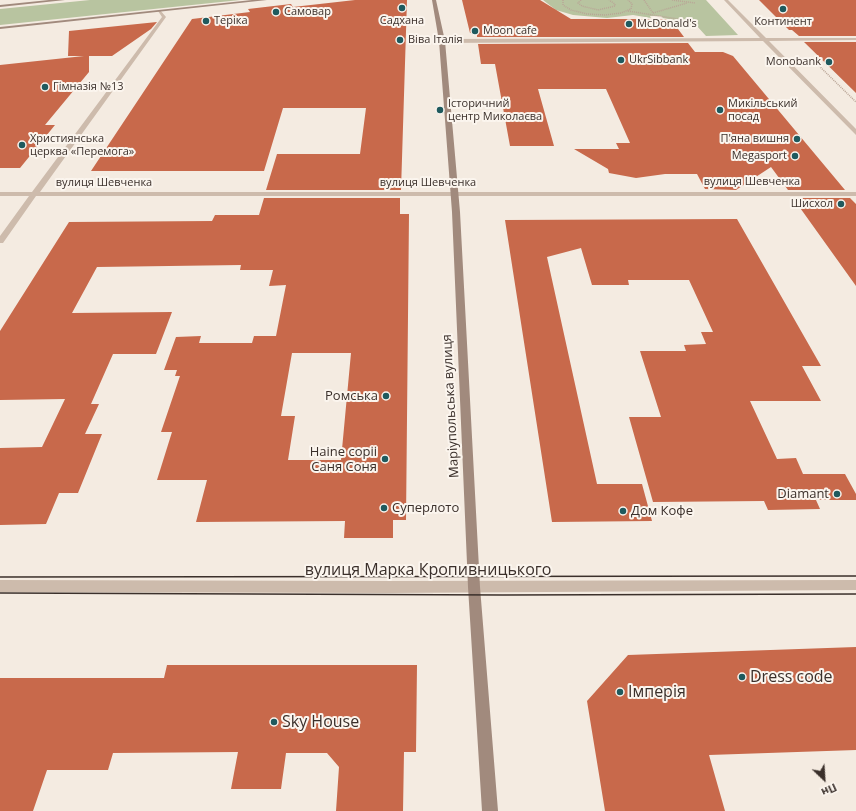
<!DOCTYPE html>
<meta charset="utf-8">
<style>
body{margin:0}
#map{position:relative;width:856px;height:811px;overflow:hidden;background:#f4ebe1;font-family:"Open Sans",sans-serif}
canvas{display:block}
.north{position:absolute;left:804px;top:759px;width:40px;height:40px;-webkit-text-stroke:3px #fbf5ee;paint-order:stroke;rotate:155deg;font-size:11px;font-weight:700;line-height:16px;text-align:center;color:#3b302b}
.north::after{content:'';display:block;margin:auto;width:14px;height:18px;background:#3b302b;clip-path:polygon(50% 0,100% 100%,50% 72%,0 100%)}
</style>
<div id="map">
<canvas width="856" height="811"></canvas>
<div class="north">Пн</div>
</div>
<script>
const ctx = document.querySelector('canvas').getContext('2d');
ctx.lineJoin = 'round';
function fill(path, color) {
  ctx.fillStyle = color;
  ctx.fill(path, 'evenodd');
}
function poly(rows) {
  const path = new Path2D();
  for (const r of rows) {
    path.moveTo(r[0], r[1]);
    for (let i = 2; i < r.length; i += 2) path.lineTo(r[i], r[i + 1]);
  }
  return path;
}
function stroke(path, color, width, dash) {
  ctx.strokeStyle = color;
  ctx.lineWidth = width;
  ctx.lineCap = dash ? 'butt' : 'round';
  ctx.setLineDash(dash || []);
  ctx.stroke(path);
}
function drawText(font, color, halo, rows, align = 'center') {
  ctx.font = font + ' "Open Sans",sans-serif';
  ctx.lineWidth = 4;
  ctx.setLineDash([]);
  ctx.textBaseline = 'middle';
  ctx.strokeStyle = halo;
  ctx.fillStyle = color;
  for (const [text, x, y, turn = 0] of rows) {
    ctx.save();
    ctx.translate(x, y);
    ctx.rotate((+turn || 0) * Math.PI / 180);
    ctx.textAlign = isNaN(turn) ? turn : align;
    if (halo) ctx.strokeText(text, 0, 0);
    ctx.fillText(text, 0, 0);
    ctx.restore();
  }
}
fill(poly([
 [90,0,240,0,0,25,0,9],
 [543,0,706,0,738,35,706,36,696,25,687,25,684,22,663,18,661,16,650,16,651,18,633,15,607,18,573,15,556,10]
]), '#b8c4a0');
fill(poly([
 [355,0,407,0,401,190,266,190,277,154,360,154,366,108,283,108,264,171,91,171,192,19,250,12,248,9,291,4,293,7],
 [462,0,540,0,571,19,664,19,672,21,684,37,477,37,477,33,470,33],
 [759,0,856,0,856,36,799,36,792,30,789,30],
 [157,22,151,29,112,56,89,56,89,72,45,125,55,125,20,168,0,168,0,65,84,56,68,56,69,31],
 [804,42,856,42,856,93],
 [688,43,695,52,723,52,733,56,845,190,788,190,771,167,736,190,705,189,697,174,665,174,636,178,609,173,608,169,574,149,619,149,616,143,630,143,606,89,538,89,554,146,510,146,495,64,481,64,478,44],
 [264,198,400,198,400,214,409,214,406,520,393,520,393,538,344,538,345,521,196,522,207,480,157,480,172,432,161,432,180,376,175,376,177,370,164,370,176,337,201,336,199,343,252,343,254,336,276,336,286,285,269,286,273,270,240,270,241,265,97,267,72,313,172,312,156,354,113,354,91,404,99,404,85,434,102,434,78,493,59,493,46,524,0,525,0,448,42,447,65,399,0,400,0,331,69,222,212,221,215,215,259,215],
 [292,353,351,353,341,460,288,460,295,416,281,416],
 [793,198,850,198,856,204,856,286],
 [737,219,821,366,802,366,821,401,750,401,777,459,796,458,803,474,845,474,856,494,856,500,816,500,820,509,768,510,764,501,653,502,629,417,661,417,640,351,686,351,684,345,706,344,701,332,713,332,689,280,628,280,629,285,592,285,581,248,547,257,597,484,642,484,652,521,552,522,505,220],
 [856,647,856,750,709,755,725,811,605,811,587,701,628,655],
 [167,665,417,665,416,752,404,752,403,811,336,811,339,767,327,753,286,753,281,789,231,789,238,752,113,753,108,770,47,770,33,811,0,811,0,678,164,678]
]), '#c8694b');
stroke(poly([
 [563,0,563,5,571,10,587,14,605,15,621,13,631,9,632,4,628,0],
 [581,0,578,3,582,6,598,10,615,6,615,4,609,0],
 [644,0,653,13],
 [672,0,695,3],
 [628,11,690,21],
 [653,13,687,3],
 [812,59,856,102]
]), '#b9a596', 1.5, [1, 1]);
fill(poly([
 [724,0,728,0,766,38,856,38,856,40,769,41,856,129,856,135,763,41,442,43,439,41,442,39,760,38,724,0],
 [160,10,166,17,40,192,856,192,856,196,36,196,3,243,0,243,0,236,29,196,0,196,0,192,32,192,162,17,158,11,160,10],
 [0,580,391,581,856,580,856,590,391,593,0,592,0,580]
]), '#cdbbac');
fill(poly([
 [49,0,65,0,0,7,0,5,49,0],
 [252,0,267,0,0,29,0,27,252,0],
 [432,0,436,0,445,41,460,212,480,587,498,811,482,811,468,587,452,212,439,41,432,0]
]), '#a18a7d');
stroke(poly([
 [0,577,856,576],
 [0,593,503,595,856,594]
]), '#3b302b', 1.5);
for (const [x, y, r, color] of [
 [402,8,4,"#1f5a5e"],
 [783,9,4,"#1f5a5e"],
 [276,12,4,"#1f5a5e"],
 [206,21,4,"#1f5a5e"],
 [629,24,4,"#1f5a5e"],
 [475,31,4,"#1f5a5e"],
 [400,40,4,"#1f5a5e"],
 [621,60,4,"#1f5a5e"],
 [829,62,4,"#1f5a5e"],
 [45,87,4,"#1f5a5e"],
 [440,110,4,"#1f5a5e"],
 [720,110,4,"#1f5a5e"],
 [797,139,4,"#1f5a5e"],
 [22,145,4,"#1f5a5e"],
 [795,156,4,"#1f5a5e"],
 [841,204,4,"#1f5a5e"],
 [386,396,4,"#1f5a5e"],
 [385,459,4,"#1f5a5e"],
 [837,494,4,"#1f5a5e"],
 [384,508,4,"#1f5a5e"],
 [623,511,4,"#1f5a5e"],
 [742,677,4,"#1f5a5e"],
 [620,692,4,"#1f5a5e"],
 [274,722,4,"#1f5a5e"]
]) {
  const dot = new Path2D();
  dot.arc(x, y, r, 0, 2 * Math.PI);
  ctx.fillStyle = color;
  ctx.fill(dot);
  stroke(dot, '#fbf5ee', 1.5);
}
drawText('11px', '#3b302b', '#fbf5ee', [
 ["Самовар",284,12],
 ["Теріка",214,21],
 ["Садхана",402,21,"center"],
 ["Континент",783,22,"center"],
 ["McDonald's",637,24],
 ["Moon cafe",483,31],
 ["Віва Італія",408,40],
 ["UkrSibbank",629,60],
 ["Monobank",821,62,"right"],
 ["Гімназія №13",53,87],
 ["Історичний",448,104],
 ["центр Миколаєва",448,117],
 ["Микільський",728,104],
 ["посад",728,117],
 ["Християнська",30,139],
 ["церква «Перемога»",30,152],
 ["П'яна вишня",789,139,"right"],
 ["Megasport",787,156,"right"],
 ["Шисхол",833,204,"right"]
], 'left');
drawText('11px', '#3b302b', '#fbf5ee', [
 ["вулиця Шевченка",752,182],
 ["вулиця Шевченка",104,183],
 ["вулиця Шевченка",428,183]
]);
drawText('13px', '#3b302b', '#fbf5ee', [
 ["Ромська",378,396],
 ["Haine copii",377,452],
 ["Саня Соня",377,467],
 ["Diamant",829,494],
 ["Суперлото",392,508,"left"],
 ["Дом Кофе",631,511,"left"]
], 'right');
drawText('13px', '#3b302b', '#fbf5ee', [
 ["Маріупольська вулиця",451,406,-93]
]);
drawText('16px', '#3b302b', '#fbf5ee', [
 ["вулиця Марка Кропивницького",428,570]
]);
drawText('16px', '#3b302b', '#fbf5ee', [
 ["Dress code",750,677],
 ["Імперія",628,692],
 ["Sky House",282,722]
], 'left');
</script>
